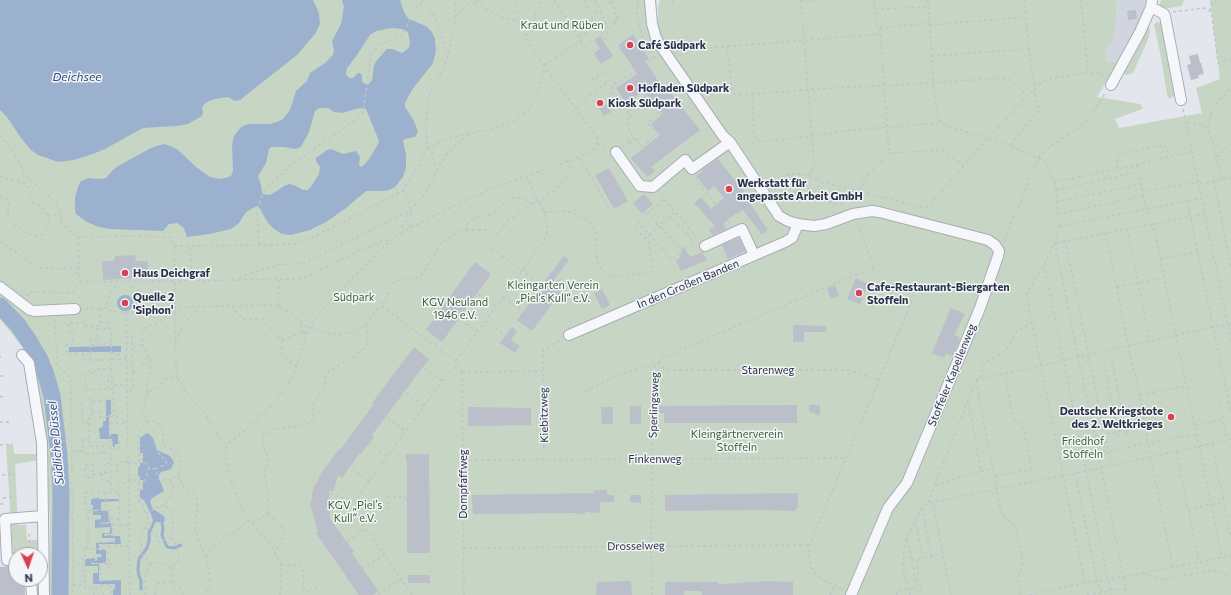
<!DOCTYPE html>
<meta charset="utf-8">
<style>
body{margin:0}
#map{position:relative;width:1231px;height:595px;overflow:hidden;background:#e3e6ec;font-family:Commissioner,sans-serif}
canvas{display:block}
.north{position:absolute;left:8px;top:547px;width:40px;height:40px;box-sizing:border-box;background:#f3f5f9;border:1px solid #a2a7b1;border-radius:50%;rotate:177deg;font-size:11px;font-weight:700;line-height:16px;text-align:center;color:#293246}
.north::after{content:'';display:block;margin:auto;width:14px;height:18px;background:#d7424e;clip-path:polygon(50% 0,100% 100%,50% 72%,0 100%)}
</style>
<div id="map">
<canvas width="1231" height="595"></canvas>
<div class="north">N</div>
</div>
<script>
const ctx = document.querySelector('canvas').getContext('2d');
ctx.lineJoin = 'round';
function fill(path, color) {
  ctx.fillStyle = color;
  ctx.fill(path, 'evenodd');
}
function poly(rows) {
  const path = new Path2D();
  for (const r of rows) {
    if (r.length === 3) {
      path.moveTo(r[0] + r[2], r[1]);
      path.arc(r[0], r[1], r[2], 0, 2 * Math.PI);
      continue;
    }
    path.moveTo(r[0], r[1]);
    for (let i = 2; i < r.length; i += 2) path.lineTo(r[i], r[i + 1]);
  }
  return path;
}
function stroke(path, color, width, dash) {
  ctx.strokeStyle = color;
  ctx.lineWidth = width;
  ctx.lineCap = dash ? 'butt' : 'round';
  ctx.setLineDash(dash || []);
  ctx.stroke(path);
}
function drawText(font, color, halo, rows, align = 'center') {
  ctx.font = font + ' Commissioner,sans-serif';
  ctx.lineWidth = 3;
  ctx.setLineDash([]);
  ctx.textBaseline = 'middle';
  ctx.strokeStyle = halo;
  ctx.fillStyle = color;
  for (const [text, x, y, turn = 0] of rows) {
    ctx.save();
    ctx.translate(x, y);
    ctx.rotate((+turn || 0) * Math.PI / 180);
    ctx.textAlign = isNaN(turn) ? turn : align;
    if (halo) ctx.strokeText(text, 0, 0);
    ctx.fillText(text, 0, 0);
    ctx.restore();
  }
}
fill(poly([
 [1117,0,1147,0,1138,26,1118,62,1107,62,1106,46,1113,42,1116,21]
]), '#d1d5de');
fill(poly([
 [0,0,655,0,654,10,658,29,658,6,660,0,1118,0,1117,0,1116,21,1113,42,1106,46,1107,62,1118,62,1097,97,1140,104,1143,108,1142,109,1115,119,1119,128,1202,113,1196,88,1220,79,1210,0,1231,0,1231,595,49,595,50,526,46,445,34,362,0,319],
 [1161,0,1184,0,1182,6,1162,9,1159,7],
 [1156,22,1161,23,1162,26,1176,95,1170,99,1168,98,1167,94,1161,57,1155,29,1154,25],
 [1149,27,1150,30,1149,37,1134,71,1131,74,1126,75,1124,74,1125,72],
 [13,444,14,454,40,454,40,460,15,464,18,525,26,525,27,540,38,540,38,555,33,555,32,553,13,554,6,445]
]), '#c7d6c4');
fill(poly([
 [0,0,313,0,319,13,320,24,315,34,297,55,240,100,235,101,228,97,215,99,207,102,203,106,202,108,203,112,202,116,188,124,176,126,143,128,105,149,93,154,74,160,58,162,38,155,31,150,21,138,7,117,0,110],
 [342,0,400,0,404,12,407,17,409,19,426,26,432,32,435,39,436,51,433,63,412,90,405,103,405,107,414,121,418,132,415,137,405,139,403,141,406,155,406,167,403,177,395,187,389,190,383,191,366,191,346,208,326,222,310,230,291,235,282,234,274,229,268,223,259,207,257,206,246,212,239,223,231,229,210,234,187,237,184,228,177,223,169,224,163,231,110,229,99,227,87,222,76,214,75,209,75,197,78,187,81,181,89,178,99,179,106,178,112,171,118,166,151,148,160,145,165,144,177,149,196,167,210,177,219,179,225,178,231,176,233,171,232,145,234,136,237,132,241,127,248,124,270,124,277,122,283,119,290,110,296,91,307,81,310,73,325,63,333,55,334,51,332,41,341,24,343,12,344,7],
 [392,28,402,29,408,32,410,43,409,48,402,53,392,49,387,49,378,59,374,65,372,80,368,85,362,82,362,75,360,73,358,73,353,78,350,78,347,76,346,73,347,68,357,55,370,35,376,31],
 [319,108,328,108,334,112,342,113,360,108,366,109,379,141,378,144,371,156,366,163,361,167,359,165,360,157,356,151,343,154,331,149,327,150,316,158,316,161,320,167,319,174,312,185,308,190,303,190,294,185,289,184,284,186,272,194,267,195,263,194,262,192,261,185,258,176,266,163,269,149,271,147,284,147,295,149,301,147,309,132,315,111],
 [125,303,8],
 [121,346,121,352,69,352,69,347],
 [106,400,111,400,111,415,109,415,109,434,118,434,118,444,115,444,115,447,113,447,112,439,100,439,99,428,103,427,103,421,106,421],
 [147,433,149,434,153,438,157,450,170,456,174,462,173,465,171,469,161,472,159,475,159,478,164,491,152,498,150,502,153,509,164,516,165,521,162,523,153,521,151,514,144,500,140,498,140,490,143,490,143,480,140,480,140,476,138,476,138,467,140,467,140,463,143,463,143,453,140,453,140,438],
 [98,498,99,499,119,499,119,501,101,502,101,511,108,511,109,522,100,523,100,524,111,523,112,534,104,534,104,536,111,535,112,536,120,536,121,544,99,544,99,550,106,550,106,563,93,563,93,562,92,562,91,564,99,564,99,581,121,580,121,595,113,595,113,589,115,589,115,584,93,584,93,573,98,573,98,566,85,566,85,560,86,559,95,558,95,561,97,561,97,557,102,557,101,554,96,554,96,543,115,542,115,538,102,538,102,533,110,533,110,527,95,528,95,520,101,519,101,515,93,515,93,511,96,511,96,510,93,510,93,505,91,505,91,499]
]), '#9cb1ce');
stroke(poly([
 [162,523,163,528,162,535,167,547,174,548,181,545],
 [141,589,141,581,139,576,138,570,139,559,147,548,149,541,149,533,154,522]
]), '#9cb1ce', 3);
stroke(poly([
 [0,306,18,325,29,341,40,360,46,375,52,396,59,455,61,492,60,595]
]), '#9cb1ce', 17);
fill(poly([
 [1136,10,1137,19,1128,20,1127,11],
 [633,35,649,59,645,61,664,90,667,88,700,130,651,167,655,171,647,177,631,158,660,135,651,124,663,114,644,91,626,103,616,88,637,74,618,45],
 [600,36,613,56,601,64,594,53,600,49,594,40],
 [1198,54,1200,63,1201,63,1204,74,1198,75,1199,78,1191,80,1187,65,1191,64,1189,56],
 [601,97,611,112,604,116,594,101],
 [718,159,752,202,750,204,768,230,762,235,743,210,737,214,736,213,723,224,726,228,722,231,713,235,709,230,715,226,694,203,701,197,711,209,724,198,714,186,708,191,696,176,703,171,702,170],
 [609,168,628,201,614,209,595,175],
 [644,194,653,204,642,214,633,203],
 [739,238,745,251,728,259,722,245],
 [683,246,690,257,702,252,707,260,681,271,676,260,679,259],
 [135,255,136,261,148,261,148,279,135,279,134,278,103,280,102,261,114,261,115,256],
 [564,256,569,260,553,281,563,289,532,331,517,320,535,296,534,295],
 [475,262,491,274,442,342,426,330],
 [856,278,868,284,860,304,847,299],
 [835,285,839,296,831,299,827,289],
 [602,289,610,305,602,309,594,293],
 [951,308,965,314,954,335,960,338,953,356,946,353,944,358,932,353],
 [793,325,826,326,826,332,804,332,804,342,793,342],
 [512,327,517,331,511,340,520,346,515,353,500,343],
 [414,347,429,359,372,435,374,437,360,455,359,454,342,478,338,475,333,492,329,490,330,519,354,552,352,553,378,591,373,595,359,595,316,533,318,532,311,507,310,507,314,485,315,486,321,473,339,449,340,450,374,404,372,403],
 [797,405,797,423,664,423,664,413,659,413,659,406],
 [809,405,820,405,820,416,809,411],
 [630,406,641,406,641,424,630,424],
 [468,407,531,408,531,425,468,426],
 [601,407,613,407,613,424,602,424],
 [406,454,429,454,430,553,407,553,407,461,406,461],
 [593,490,607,490,607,495,614,495,614,502,600,502,600,513,585,512,585,514,577,514,577,513,473,514,472,495,595,493],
 [798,493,798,509,795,509,795,511,764,510,665,511,665,495],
 [630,495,641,495,641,503,630,502],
 [12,566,16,566,16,579,25,579,25,595,0,595,0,567],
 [408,575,430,575,430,583,408,583],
 [631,581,632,595,596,595,597,582],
 [761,581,793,582,793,595,702,595,702,591,684,591,684,595,665,595,665,582,718,582,718,584,745,583,745,582,761,582]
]), '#babfca');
const minor = poly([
 [650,0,652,24,656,38,660,45,723,136,730,142,779,216,788,221,798,224,814,226,826,224,853,214,872,211,879,212,988,240,995,245,999,251,998,256,980,308,907,483,888,508,851,595],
 [1151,7,1164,14,1165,16,1181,100],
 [1111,85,1140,32,1151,7,1152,0],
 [616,152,640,186,653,187,685,160,692,169,730,142],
 [705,246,742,229,754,255],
 [0,287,30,310,34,311,75,309],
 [569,335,785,242,792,238,798,224],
 [22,355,29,363,42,443,44,595],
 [16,559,7,560,5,519,43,516],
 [31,579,32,595]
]);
stroke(minor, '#a7acb7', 12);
stroke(poly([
 [421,0,428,7,435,18,448,52],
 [476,0,482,6,498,16,513,20,518,19],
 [585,0,590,14,607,41],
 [595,0,608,28,605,29,607,33,604,35],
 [638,0,637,14,641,33,645,43,655,58],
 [801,0,814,164,812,170,809,176],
 [874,0,876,24,880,28,889,153],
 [928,0,934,93,938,117,942,123,947,126,1009,145,1038,158,1044,161,1050,171,1056,190,1059,226,1055,243,1127,595],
 [1081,0,1088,72],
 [801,1,808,1,815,0],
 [608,3,612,2],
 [673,4,673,0],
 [416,9,423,1],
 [875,9,929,7],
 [1210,11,1212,0],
 [1173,12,1203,8,1207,9,1210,11,1212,17,1218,63,1231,60],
 [595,13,599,11],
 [455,18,460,11,469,4,479,4],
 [616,18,620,17],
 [613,22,617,20],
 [930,25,1026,17],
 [608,28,617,22,612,0],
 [880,28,930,23],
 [686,35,697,49,881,34],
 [526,36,530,34,536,11,543,0],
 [579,37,589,30,597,26],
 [581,41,585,48],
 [727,46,732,89,733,93,738,95,846,87,884,86,1001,78,1006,78,1010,80,1027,96],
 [680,56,697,49],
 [931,56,1029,49],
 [544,65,581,41,554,0],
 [591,80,605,72],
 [617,83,613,85,613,91,608,95,615,106,621,102,628,112,629,131,655,163],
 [752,94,754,135,757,140,761,142,812,136,851,130,942,123],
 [577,108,582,101,610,80,617,83,656,57],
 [1183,109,1231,340],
 [629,116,632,115,638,110,646,95],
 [1187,123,1198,124,1208,128,1223,180],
 [1208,127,1213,108,1220,99,1231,89],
 [0,135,14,153,26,176,53,200,57,205,59,210,61,221,63,225,74,235,78,237,128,236,170,237,174,246,176,365,177,377,185,391,203,411,222,441,227,445],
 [629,142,632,146],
 [597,143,608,149],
 [1010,145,1040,109,1035,101,1035,88,1029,49,1024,0],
 [623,147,634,138],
 [642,147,657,133,648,123,660,114,643,92],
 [427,148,450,138,487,130,514,121,529,109,537,92,543,73,546,70],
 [427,148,432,152,436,169],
 [1217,157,1226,148,1231,145],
 [580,158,610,210],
 [1137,165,1146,208,1149,219,1153,224,1222,558],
 [1117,168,1117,157,1126,153,1164,145,1170,155],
 [789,174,792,189,795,192,800,194,836,204,841,204,844,202,853,190],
 [0,176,8,180,17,180,22,182,28,186,31,192,30,201,42,207,48,216,48,226,46,231,43,234,36,236,30,234,23,231,13,223,8,217,8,213,9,201,6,198,0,197],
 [695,178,731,224],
 [1214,181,1231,268],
 [1054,182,1137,165,1170,156,1192,152],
 [1200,184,1231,178],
 [771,185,780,178,789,174,797,174,809,176,822,182,853,190,860,191,923,208,929,206,987,139,1027,96,1043,81,1055,78,1088,72,1100,74,1104,76],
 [403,190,411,209,410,228],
 [1056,190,1138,172],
 [860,191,864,179,889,153,942,150,964,166],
 [664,199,699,240],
 [1187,201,1231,413],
 [1057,202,1141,184],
 [544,212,566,211,576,214,587,220,591,223,596,233,596,255,598,263,601,270,611,276,632,275,652,272,649,243,633,226],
 [648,213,638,222,672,260,680,253,681,250,684,250,693,241,670,216],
 [1058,214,1143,196,1146,191,1199,182],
 [48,216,60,214],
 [657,223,648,213,664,199,660,194],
 [662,223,675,212],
 [857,223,874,267,874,275],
 [1059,226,1202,198],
 [661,227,681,250],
 [1127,229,1150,341],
 [466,230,487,230,496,234,499,233,505,224,509,220,532,204,538,202,556,189,566,178,570,166,569,161],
 [1106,233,1128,346,1140,395,1148,444,1173,567],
 [402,234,403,225,406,221,409,211],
 [78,237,79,275,82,280,85,282,172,281],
 [645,239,658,227,661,227,662,224,661,222,658,222,657,224,658,227],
 [1065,240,1111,465],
 [0,241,37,268,68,269,72,270,79,275],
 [1004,241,1038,158,1047,149,1081,126,1087,121,1106,92],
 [259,245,257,210,264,191,291,165,361,116,363,112,371,55,380,44,403,35,410,19],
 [487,245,550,291,562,277],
 [174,246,279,245,293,244,305,241,395,195,404,189,418,167,427,148,426,124,429,97,432,89,445,66,453,34,456,0],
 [190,247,192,281],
 [1160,259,1197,252],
 [1044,264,1111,595],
 [64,268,66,267,79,267],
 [239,279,246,275,278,265,304,263,407,212,422,198,427,192,437,170,446,155,454,146,471,133],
 [279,280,278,302,280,307],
 [178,281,296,279,303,278,381,241,385,240,390,241],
 [132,286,141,293,144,304],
 [468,287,496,307],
 [908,287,916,290],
 [1117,287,1164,278],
 [26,296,30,292,72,293,82,280],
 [503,297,531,316],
 [107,304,110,293,114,288,119,285],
 [233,306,232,309,244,319,262,319,282,340,282,353,293,365,297,365],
 [85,309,105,308,115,312,140,312,145,308,271,305,286,310,305,326,332,334,340,334,355,332,366,325,380,305],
 [126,312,130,595],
 [451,313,477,332],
 [55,320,57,366,71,378,73,595],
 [485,321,513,341],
 [100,323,108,322,108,329],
 [301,324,303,332],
 [97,328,98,344],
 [97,329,111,329,112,385,127,385],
 [126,337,132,336,133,389,127,389],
 [282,340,303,332,307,334],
 [175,341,179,336,184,324,199,307],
 [91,345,112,344],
 [133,347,142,345],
 [112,353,118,353,118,359],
 [83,354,83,360,112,360],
 [90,354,67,354,67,344,73,344,73,334,69,334,68,323,85,323,85,326,100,326,100,308],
 [0,357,1,357],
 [112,359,126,359],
 [91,360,91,339,98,339],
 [415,361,442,381],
 [456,361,544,241,546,236,547,225,544,212,542,206,538,202,526,176],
 [1112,361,1127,437],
 [1104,363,1119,439],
 [112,369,95,369,96,373,85,374,86,390,113,389],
 [133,372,137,371,148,357],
 [462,372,456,361,380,305,384,301,394,282,399,280,414,279,421,275,433,258,441,242,466,229,467,224,471,220,475,218,490,215,496,211,508,200,514,198,520,198,527,200,532,204],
 [462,372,464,595],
 [462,372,543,371],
 [0,376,3,376],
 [980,378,983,366,986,362,1003,353,1009,346,1016,332,1031,323],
 [976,380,1213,327,1231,324],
 [976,380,1001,512,1005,518,1015,525,1023,563,1018,580,1020,595],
 [113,385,114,416],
 [397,386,424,406],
 [108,389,108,381,112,381],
 [585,391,616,376,658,363,666,370,849,370,879,380],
 [148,392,146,383,151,367,150,364,150,360,142,343,142,333,146,327,159,322,171,312,171,309],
 [1140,395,1187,386],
 [0,397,4,396],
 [92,401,104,401,104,398,113,398],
 [968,401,981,471],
 [1220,404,1227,439],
 [378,410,405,431],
 [92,412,99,412,99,417,117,416,116,423],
 [110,416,111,492],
 [0,422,11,422],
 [89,423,83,423,82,400,92,399,92,415,89,415,89,446,103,446,103,453],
 [110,423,127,423],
 [1195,425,1223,419],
 [360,436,387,456],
 [1095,436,1144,427],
 [89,439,83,439,83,454,111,453],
 [1212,444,1231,539],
 [0,445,13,444],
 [111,449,119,448,119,441],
 [73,451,83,451],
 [1176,451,1199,562],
 [1098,453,1196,434],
 [139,455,142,455,142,461],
 [463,460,846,458],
 [544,460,543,350,561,340],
 [139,461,145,462,149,468],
 [128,462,117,462,118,483,128,483],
 [342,462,369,481],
 [128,463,139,463,138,436,141,429,148,422],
 [85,465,93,465,93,478,85,478,85,465],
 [155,469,162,466,166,463,166,460,159,454,158,452,163,444],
 [102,473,102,481,111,481],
 [105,473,104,464,111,463],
 [1075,473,1097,581,1102,595],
 [93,474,111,473],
 [2,475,15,474],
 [178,475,184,488,194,494,197,498,197,510,195,530,203,553,206,556,210,578,210,585,206,595],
 [995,476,1031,469,1024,428,1013,418,1005,373],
 [128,480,138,480,139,501,143,506,148,519,147,525,141,533,140,538,140,542,142,546,140,552,150,563,155,562,171,567,178,561,179,556,175,541,170,537,173,527,173,513,165,505,167,501,171,496,174,490,170,480,178,475,181,460,176,451,165,446,163,444,163,433,160,426,154,421,148,422,143,415,142,412,148,392,158,387,162,382,166,379,177,377],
 [138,482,142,482,145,480,149,468,155,469,159,480,170,480],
 [935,485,993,468],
 [139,489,143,489,142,482],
 [106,492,106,510],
 [324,492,356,501],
 [3,498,16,497],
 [928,503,976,380],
 [933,503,951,595],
 [0,504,4,504],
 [922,507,931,556],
 [356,509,387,509,388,497,405,497,405,502],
 [1188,509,1223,502],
 [88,511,88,549],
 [146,514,155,508,165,505],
 [267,514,279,524,282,527,283,533,281,544,275,551],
 [110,519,119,519],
 [915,521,923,558],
 [110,523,110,510,86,510,85,493,119,492,119,525],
 [324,523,321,507,326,484],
 [101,524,101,523,113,523,114,545],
 [253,524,267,514,269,506,267,486,264,471,269,463,269,459,263,446,263,436,270,430,305,425,312,421,314,414,312,406,323,389,325,384,326,375,329,371,356,356,366,346,368,341,368,336,366,325],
 [113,525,129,525],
 [146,528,156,535,158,540,160,542,170,537],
 [29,534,30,555],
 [105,535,105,534,114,534],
 [907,538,918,595],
 [88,546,84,546,85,558,83,558,83,571,85,571,85,588,101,588,100,563],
 [108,546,129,546],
 [337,548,366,528],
 [463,548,809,545],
 [84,549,108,549],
 [100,549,100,545,107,544,108,560],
 [206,556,212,547,233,533,249,520],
 [107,560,110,560,111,568,107,568,107,560],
 [912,560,943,554],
 [917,560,918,579,923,595],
 [93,562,93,564,107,563],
 [281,565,300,565,303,571,304,590,311,593,311,595],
 [171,568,173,586,176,588,181,589,183,592,182,595],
 [357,572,384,555],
 [1144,573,1160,580,1214,570,1231,577],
 [1085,583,1026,294,1049,256,1055,243,1205,214],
 [73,585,85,584],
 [101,585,114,585],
 [111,585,111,595],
 [94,588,94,595],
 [314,589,317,589,319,590,323,595],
 [842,589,821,579,815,573,811,567,809,557,809,545,816,530,919,284],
 [103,594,104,595],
 [145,595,146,591,145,577,150,563],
 [155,595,155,586,159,583,173,582],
 [280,595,281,565,278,558,272,547,246,516,234,490,229,474,226,460,226,447,227,445,252,424,277,400,293,376,309,327,328,303,341,289,390,241,410,228,464,201,496,187,580,157,589,152,594,148,597,143,597,139,594,133,536,55,526,36,518,19,516,0],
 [378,595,401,579],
 [412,595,358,517,356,509,356,501,360,494,442,381,450,372,458,366],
 [652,595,651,546,653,369,664,357,874,267],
 [830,595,835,585],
 [897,595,896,591,916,588],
 [910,595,903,568,904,548,907,538,915,520,922,507,928,503,1101,468,1231,439],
 [1029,595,1085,583,1116,578,1231,556],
 [1087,595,1126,588]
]), '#c1c4cb', 1.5, [3, 3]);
stroke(minor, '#f6f7fa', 10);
stroke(poly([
 [172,281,178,281]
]), '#c1c4cb', 1.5, [3, 3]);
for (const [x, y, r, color] of [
 [630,45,4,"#d7424e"],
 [630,88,4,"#d7424e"],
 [600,103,4,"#d7424e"],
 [729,189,4,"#d7424e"],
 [125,273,4,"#d7424e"],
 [859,293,4,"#d7424e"],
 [125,303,4,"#d7424e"],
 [1171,417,4,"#d7424e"]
]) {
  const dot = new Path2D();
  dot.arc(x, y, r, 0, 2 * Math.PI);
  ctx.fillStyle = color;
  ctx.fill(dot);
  stroke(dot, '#f3f5f9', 1.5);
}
drawText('11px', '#3b6236', '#f3f5f9', [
 ["Kraut und Rüben",562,25],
 ["Kleingarten Verein",553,285],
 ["„Piel’s Kull“ e.V.",553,298],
 ["Südpark",354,297],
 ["KGV Neuland",455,302],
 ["1946 e.V.",455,315],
 ["Kleingärtnerverein",737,434],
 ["Stoffeln",737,447],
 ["Friedhof",1083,441],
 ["Stoffeln",1083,454],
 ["KGV „Piel’s",355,505],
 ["Kull“ e.V.",355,518]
]);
drawText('bold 11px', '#293246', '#f3f5f9', [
 ["Café Südpark",638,45],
 ["Hofladen Südpark",638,88],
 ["Kiosk Südpark",608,103],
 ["Werkstatt für",737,183],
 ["angepasste Arbeit GmbH",737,196],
 ["Haus Deichgraf",133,273],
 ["Cafe-Restaurant-Biergarten",867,287],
 ["Stoffeln",867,300],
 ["Quelle 2",133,297],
 ["'Siphon'",133,310],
 ["Deutsche Kriegstote",1163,411,"right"],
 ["des 2. Weltkrieges",1163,424,"right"]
], 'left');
drawText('11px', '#293246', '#f3f5f9', [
 ["In den Großen Banden",688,284,-23],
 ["Starenweg",768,370],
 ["Stoffeler Kapellenweg",952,375,-68],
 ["Sperlingsweg",654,405,-88],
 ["Kiebitzweg",544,415,-91],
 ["Finkenweg",655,459],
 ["Dompfaffweg",463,484,-90],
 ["Drosselweg",636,546,-1]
]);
drawText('italic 12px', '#314d7d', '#f3f5f9', [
 ["Deichsee",77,77],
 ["Südliche Düssel",56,443,-95]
]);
</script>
